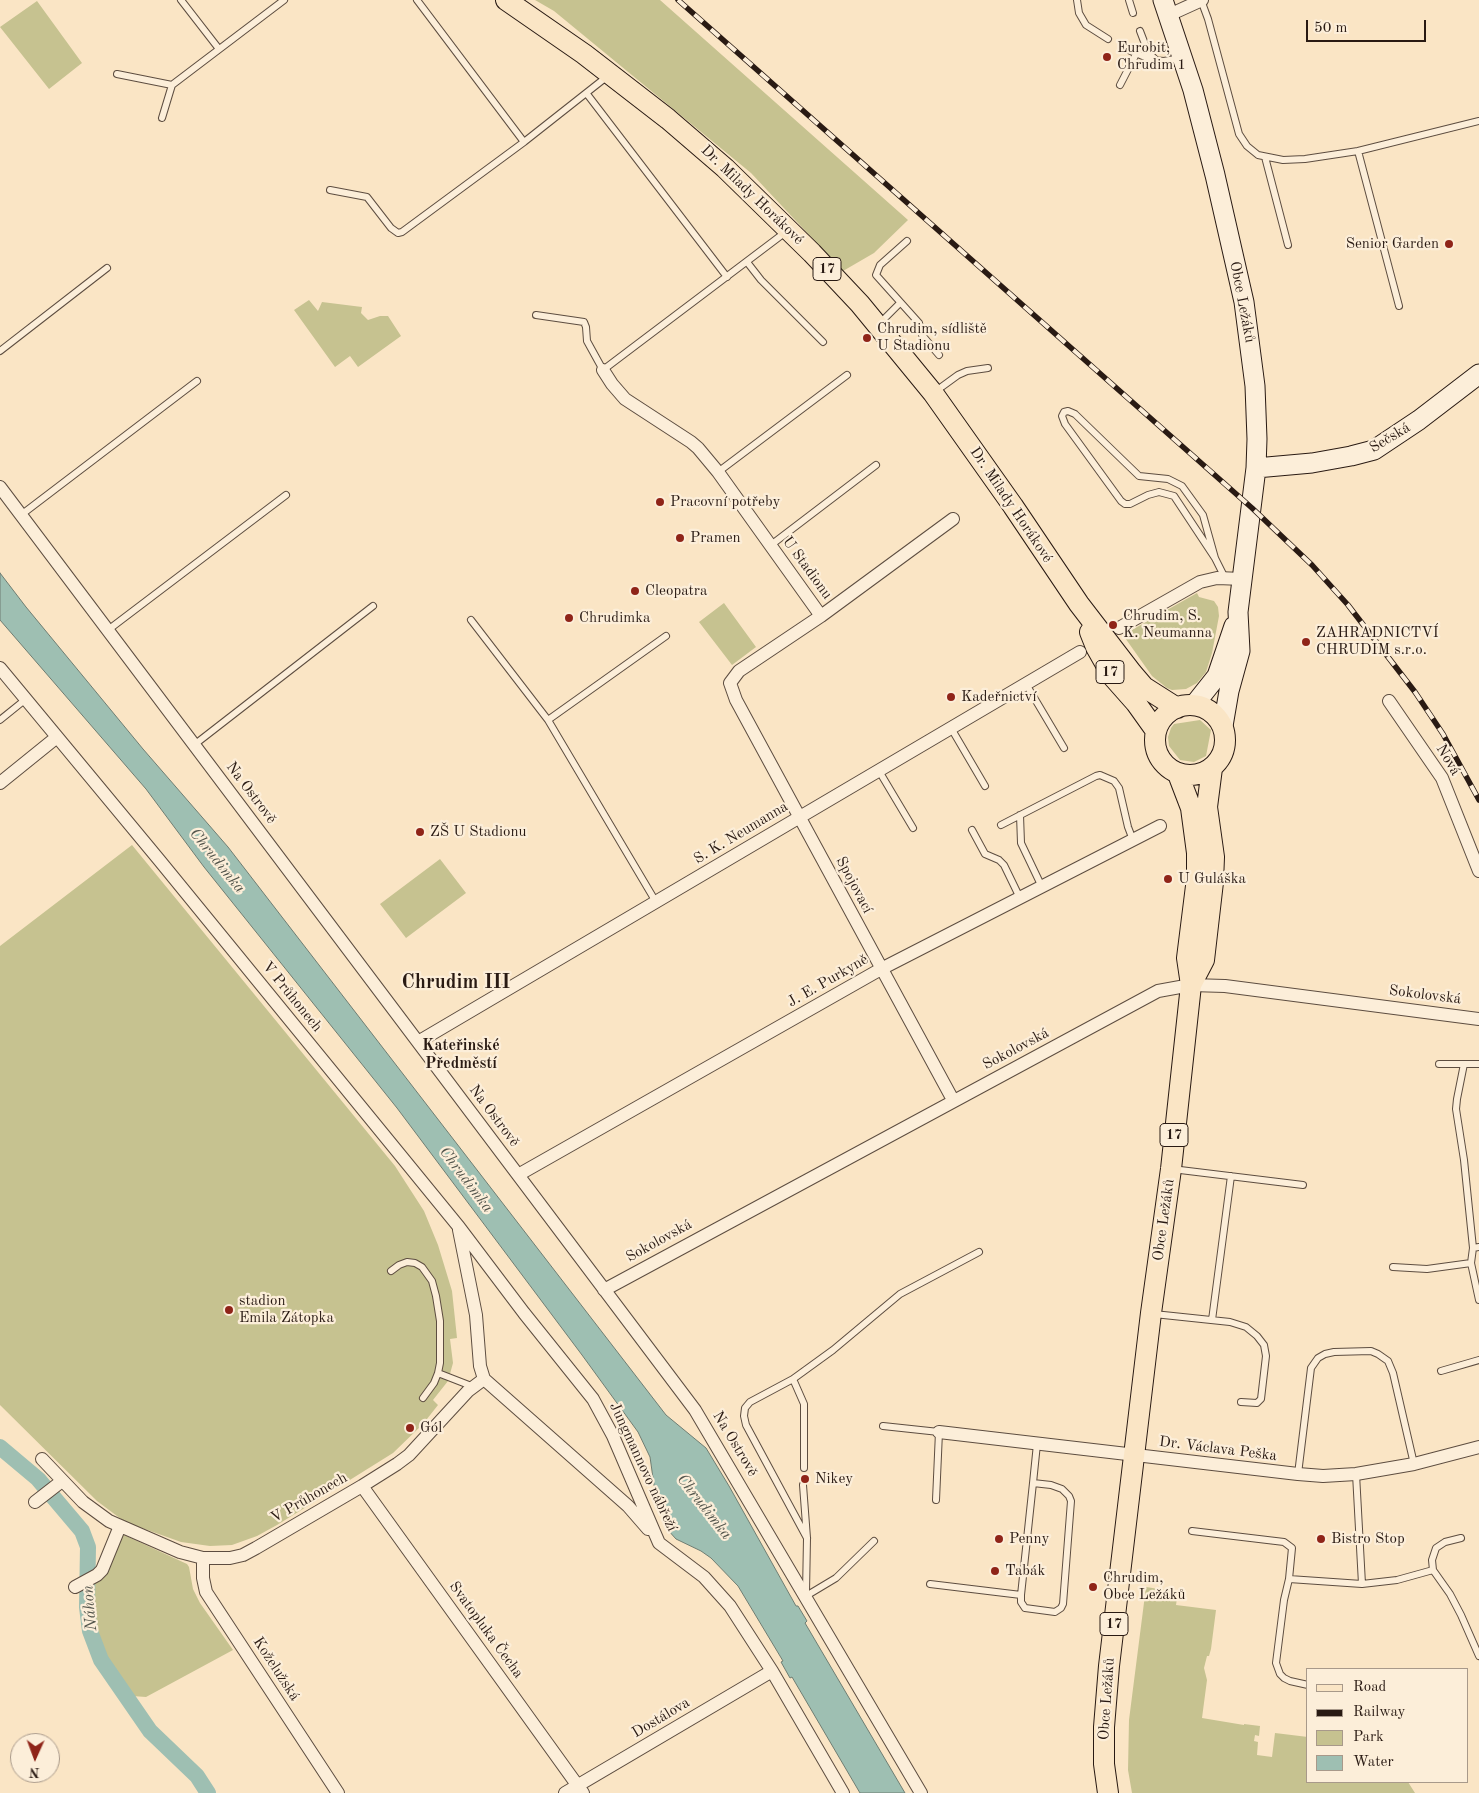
<!DOCTYPE html>
<meta charset="utf-8">
<style>
body{margin:0}
#map{position:relative;width:1479px;height:1793px;overflow:hidden;background:#fae5c5;font-family:"Old Standard TT",serif}
canvas{display:block}
.legend{position:absolute;left:1306px;top:1668px;width:162px;height:115px;box-sizing:border-box;background:#fceed9;border:1px solid #a8998a;margin:0;padding:6px 9px;list-style:none;font-size:15px;color:#291a13}
.legend li{display:flex;align-items:center;gap:10px;height:25px}
.legend b{width:25px;border:1px solid #a8998a}
.north{position:absolute;left:10px;top:1733px;width:50px;height:50px;box-sizing:border-box;background:#fceed9;border:1px solid #a8998a;border-radius:50%;rotate:182deg;font-size:14px;font-weight:700;line-height:20px;text-align:center;color:#291a13}
.north::after{content:'';display:block;margin:auto;width:18px;height:22px;background:#8f2418;clip-path:polygon(50% 0,100% 100%,50% 72%,0 100%)}
.scale{position:absolute;left:1306px;top:20px;width:120px;height:22px;box-sizing:border-box;border:2px solid #291a13;border-top:0;padding-left:6px;font-size:15px;line-height:18px;white-space:nowrap;color:#291a13;-webkit-text-stroke:4px #fceed9;paint-order:stroke}
</style>
<div id="map">
<canvas width="1479" height="1793"></canvas>
<ul class="legend">
<li><b style="height:6px;background:#fae5c5"></b>Road</li>
<li><b style="height:6px;background:#291a13"></b>Railway</li>
<li><b style="height:14px;background:#c6c290"></b>Park</li>
<li><b style="height:14px;background:#9ebfb2"></b>Water</li>
</ul>
<div class="north">N</div>
<div class="scale">50 m</div>
</div>
<script>
const ctx = document.querySelector('canvas').getContext('2d');
ctx.lineJoin = 'round';
function fill(path, color) {
  ctx.fillStyle = color;
  ctx.fill(path, 'evenodd');
}
function poly(rows) {
  const path = new Path2D();
  for (const r of rows) {
    if (r.length === 3) {
      path.moveTo(r[0] + r[2], r[1]);
      path.arc(r[0], r[1], r[2], 0, 2 * Math.PI);
      continue;
    }
    path.moveTo(r[0], r[1]);
    for (let i = 2; i < r.length; i += 2) path.lineTo(r[i], r[i + 1]);
  }
  return path;
}
function stroke(path, color, width, dash) {
  ctx.strokeStyle = color;
  ctx.lineWidth = width;
  ctx.lineCap = dash ? 'butt' : 'round';
  ctx.setLineDash(dash || []);
  ctx.stroke(path);
}
function drawText(font, color, halo, rows, align = 'center') {
  ctx.font = font + ' "Old Standard TT",serif';
  ctx.lineWidth = 4.5;
  ctx.setLineDash([]);
  ctx.textBaseline = 'middle';
  ctx.strokeStyle = halo;
  ctx.fillStyle = color;
  for (const [text, x, y, turn = 0] of rows) {
    ctx.save();
    ctx.translate(x, y);
    ctx.rotate((+turn || 0) * Math.PI / 180);
    ctx.textAlign = isNaN(turn) ? turn : align;
    if (halo) ctx.strokeText(text, 0, 0);
    ctx.fillText(text, 0, 0);
    ctx.restore();
  }
}
fill(poly([
 [535,0,660,0,908,220,874,253,843,271,751,173,554,11],
 [37,1,82,63,49,89,0,27],
 [309,300,318,311,322,302,362,307,361,313,368,320,380,316,388,316,401,336,358,367,350,356,335,367,294,310],
 [1197,593,1199,597,1214,601,1218,607,1219,616,1212,653,1206,672,1197,683,1186,689,1172,690,1167,688,1152,676,1123,635],
 [724,603,756,647,732,665,699,622],
 [1200,720,1211,730,1206,756,1194,762,1180,760,1169,746,1168,737,1171,728,1174,724],
 [132,845,395,1166,424,1211,438,1245,452,1291,457,1338,450,1339,453,1363,448,1381,433,1400,438,1405,423,1424,393,1453,345,1483,277,1525,257,1536,232,1545,210,1546,181,1542,125,1522,97,1501,0,1405,0,946],
 [440,859,466,893,406,938,380,904],
 [121,1535,124,1535,187,1564,189,1567,193,1589,200,1603,233,1650,146,1697,132,1696,107,1658,95,1626,93,1603,94,1583],
 [1146,1587,1178,1592,1176,1605,1216,1610,1211,1649,1209,1656,1207,1656,1204,1668,1207,1680,1202,1718,1244,1725,1244,1724,1260,1726,1259,1736,1255,1735,1254,1741,1258,1742,1257,1755,1272,1757,1275,1733,1308,1737,1308,1782,1408,1782,1415,1793,1132,1793,1128,1770,1129,1720]
]), '#c6c290');
const water = poly([
 [0,573,26,607,143,749,228,847,666,1415,706,1448,729,1486,796,1606,798,1606,807,1621,805,1623,905,1793,860,1793,792,1677,790,1678,781,1662,783,1661,738,1586,711,1558,701,1551,676,1539,667,1529,654,1485,650,1457,638,1432,582,1355,397,1108,204,867,146,789,0,620,0,573]
]);
fill(water, '#9ebfb2');
stroke(water, '#6f7d72', 1);
stroke(poly([
 [0,1447,38,1479,82,1531,88,1547,87,1607,90,1631,101,1660,150,1731,197,1776,208,1793]
]), '#9ebfb2', 16);
const lane = poly([
 [181,0,219,49],
 [417,0,524,142],
 [1077,0,1079,13,1086,25,1108,39],
 [1129,0,1133,13],
 [1201,0,1208,19,1239,134,1247,146,1258,155,1283,160,1305,159,1358,151,1479,121],
 [1140,31,1148,52,1156,60],
 [1124,48,1152,60,1164,61,1180,58],
 [117,74,172,85],
 [1120,85,1136,54],
 [587,94,727,277],
 [162,118,172,85,284,0],
 [1358,151,1399,306],
 [1265,157,1288,245],
 [330,190,367,197,391,228,398,233,402,232,524,142,609,75],
 [907,241,880,265,876,275,919,323,922,335,939,355],
 [747,262,761,280,823,342],
 [536,315,584,322,586,327,587,341,603,370,787,231],
 [879,324,900,303],
 [0,351,107,268],
 [936,391,958,375,967,371,988,368],
 [718,472,847,375],
 [21,515,197,381],
 [771,545,876,465],
 [1215,558,1174,496,1159,492,1148,495,1130,504,1125,504,1121,501,1065,424,1062,416,1064,412,1068,411,1075,414,1139,476,1168,479,1182,486,1203,515,1215,558,1225,578],
 [471,620,548,720],
 [108,630,286,495],
 [1026,684,1064,748],
 [0,720,26,699],
 [951,728,985,786],
 [194,745,373,606],
 [879,771,913,828],
 [1020,815,1021,843,1042,887],
 [1001,825,1096,776,1100,775,1114,781,1119,788,1128,827,1133,840],
 [972,830,985,854,999,860,1004,865,1020,898],
 [656,902,548,720,666,636],
 [1439,1064,1479,1064],
 [1464,1064,1457,1099,1456,1109,1464,1160,1473,1248,1479,1247],
 [1172,1169,1303,1185],
 [1473,1248,1471,1263,1479,1300],
 [1393,1267,1427,1269,1471,1263],
 [391,1271,399,1265,407,1262,415,1263,422,1267,432,1281,436,1296,440,1321,440,1363,438,1373,434,1383,423,1398],
 [1154,1314,1230,1322,1246,1327,1257,1336,1264,1345,1266,1356,1261,1399,1257,1403,1241,1402],
 [1212,1320,1231,1176],
 [1441,1371,1479,1360],
 [438,1373,474,1387],
 [793,1379,750,1402,745,1408,744,1416,746,1425,807,1538],
 [883,1426,939,1432,936,1500],
 [804,1468,804,1404,793,1379,833,1350,900,1294,979,1252],
 [1298,1474,1311,1368,1318,1358,1325,1354,1334,1352,1371,1351,1378,1354,1388,1361,1393,1373,1414,1464],
 [1356,1474,1362,1584],
 [1033,1483,1051,1485,1062,1489,1069,1496,1071,1501,1063,1604,1061,1608,1055,1612,1025,1608,1021,1602,1021,1595,1033,1483,1037,1444],
 [803,1485,807,1538,806,1593],
 [1192,1531,1284,1542,1292,1548,1289,1579,1362,1584,1397,1580,1433,1570,1432,1560,1436,1548,1445,1542,1461,1538],
 [1433,1570,1450,1594,1461,1615,1479,1656],
 [1289,1579,1284,1600,1276,1663,1280,1674,1284,1678,1290,1681,1308,1685],
 [930,1584,1021,1595],
 [806,1596,836,1578,874,1541]
]);
const street = poly([
 [1169,15,1202,0],
 [603,370,612,384,625,399,691,442,698,448,718,472,821,616,739,671,730,683,736,700,953,1100],
 [0,487,695,1410,921,1793],
 [821,616,953,519],
 [1119,628,1200,582,1217,578,1243,579],
 [0,668,160,861,459,1227,524,1313,593,1399,613,1436,659,1543,704,1577,730,1606,772,1671,843,1793],
 [1389,701,1442,778,1479,871],
 [0,783,57,737],
 [418,1042,1080,652],
 [518,1175,881,969,1160,826],
 [459,1230,476,1315,480,1366,484,1379,628,1506,648,1529],
 [604,1290,1158,991,1191,985,1225,986,1479,1019],
 [939,1432,1298,1474,1323,1476,1356,1474,1414,1464,1479,1447],
 [42,1459,83,1502,109,1521,180,1552,203,1558,230,1558,243,1555,256,1548,362,1486,397,1464,409,1455,468,1391,484,1379],
 [362,1486,583,1793],
 [35,1502,62,1481],
 [203,1558,203,1578,206,1592,338,1793],
 [75,1587,97,1575,102,1570,120,1526],
 [565,1793,772,1671]
]);
const secondary = poly([
 [1163,0,1193,90,1215,175,1244,302,1255,386,1257,439,1256,468,1238,612,1240,651,1229,691,1223,726],
 [1256,468,1312,463,1351,456,1374,450,1419,420,1479,374],
 [1194,705,1217,676,1234,626]
]);
const primary = poly([
 [506,0,584,54,668,119,725,168,812,253,860,304,933,393,1013,506,1079,604,1132,673,1144,687,1177,708],
 [1090,632,1096,647,1113,677,1136,703,1156,731],
 [1190,740,35],
 [1191,985,1204,960,1213,882,1214,857,1207,807,1212,768],
 [1108,1793,1104,1764,1104,1727,1109,1666,1151,1313,1171,1169,1191,985,1187,958,1197,878,1197,853,1191,808,1178,774]
]);
stroke(lane, '#5d4d40', 8);
stroke(street, '#5d4d40', 14);
stroke(secondary, '#291a13', 21);
stroke(primary, '#291a13', 22);
stroke(lane, '#fceed9', 6);
stroke(street, '#fceed9', 12);
stroke(secondary, '#fceed9', 19);
stroke(primary, '#fae5c5', 20);
const rail = poly([
 [678,0,1252,508,1312,565,1348,605,1415,692,1443,734,1479,800]
]);
stroke(rail, '#291a13', 5.5);
stroke(rail, '#fceed9', 4, [11]);
for (const [x, y, r, color] of [
 [1107,57,5,"#8f2418"],
 [1449,244,5,"#8f2418"],
 [867,338,5,"#8f2418"],
 [660,502,5,"#8f2418"],
 [680,538,5,"#8f2418"],
 [635,591,5,"#8f2418"],
 [569,618,5,"#8f2418"],
 [1113,625,5,"#8f2418"],
 [1306,642,5,"#8f2418"],
 [951,697,5,"#8f2418"],
 [420,832,5,"#8f2418"],
 [1168,879,5,"#8f2418"],
 [229,1310,5,"#8f2418"],
 [410,1428,5,"#8f2418"],
 [805,1479,5,"#8f2418"],
 [999,1539,5,"#8f2418"],
 [1321,1539,5,"#8f2418"],
 [995,1571,5,"#8f2418"],
 [1093,1587,5,"#8f2418"]
]) {
  const dot = new Path2D();
  dot.arc(x, y, r, 0, 2 * Math.PI);
  ctx.fillStyle = color;
  ctx.fill(dot);
  stroke(dot, '#fceed9', 2);
}
for (const [x, y, w] of [
 [827,269,28],
 [1110,672,28],
 [1174,1135,28],
 [1114,1624,28]
]) {
  const box = new Path2D();
  box.roundRect(x - w / 2, y - 11.5, w, 23, 4);
  ctx.fillStyle = '#fceed9';
  ctx.fill(box);
  stroke(box, '#291a13', 1);
}
drawText('bold 14px', '#291a13', null, [
 ["17",827,269],
 ["17",1110,672],
 ["17",1174,1135],
 ["17",1114,1624]
]);
drawText('15px', '#291a13', '#fceed9', [
 ["Eurobit,",1117,48],
 ["Chrudim 1",1117,65],
 ["Senior Garden",1439,244,"right"],
 ["Chrudim, sídliště",877,329],
 ["U Stadionu",877,346],
 ["Pracovní potřeby",670,502],
 ["Pramen",690,538],
 ["Cleopatra",645,591],
 ["Chrudim, S.",1123,616],
 ["K. Neumanna",1123,633],
 ["Chrudimka",579,618],
 ["ZAHRADNICTVÍ",1316,633],
 ["CHRUDIM s.r.o.",1316,650],
 ["Kadeřnictví",961,697],
 ["ZŠ U Stadionu",430,832],
 ["U Guláška",1178,879],
 ["stadion",239,1301],
 ["Emila Zátopka",239,1318],
 ["Gól",420,1428],
 ["Nikey",815,1479],
 ["Penny",1009,1539],
 ["Bistro Stop",1331,1539],
 ["Tabák",1005,1571],
 ["Chrudim,",1103,1578],
 ["Obce Ležáků",1103,1595]
], 'left');
drawText('15px', '#291a13', '#fceed9', [
 ["Dr. Milady Horákové",752,195,44],
 ["Obce Ležáků",1242,302,79],
 ["Sečská",1390,438,-31],
 ["Dr. Milady Horákové",1011,505,56],
 ["U Stadionu",807,568,54],
 ["Nová",1448,760,59],
 ["Na Ostrově",251,793,53],
 ["S. K. Neumanna",741,833,-31],
 ["Spojovací",854,885,62],
 ["J. E. Purkyně",828,981,-30],
 ["Sokolovská",1425,995,7],
 ["V Průhonech",292,997,51],
 ["Sokolovská",1016,1049,-28],
 ["Na Ostrově",494,1116,53],
 ["Obce Ležáků",1164,1220,-82],
 ["Sokolovská",659,1241,-29],
 ["Na Ostrově",735,1444,59],
 ["Dr. Václava Peška",1218,1449,7],
 ["Jungmannovo nábřeží",643,1467,65],
 ["V Průhonech",309,1498,-30],
 ["Svatopluka Čecha",486,1630,54],
 ["Koželužská",276,1669,57],
 ["Obce Ležáků",1107,1699,-86],
 ["Dostálova",661,1718,-31]
]);
drawText('italic 16px', '#52544b', '#fceed9', [
 ["Chrudimka",217,861,51],
 ["Chrudimka",466,1180,53],
 ["Chrudimka",704,1507,52],
 ["Náhon",90,1608,-95]
]);
drawText('bold 16px', '#291a13', '#fceed9', [
 ["Kateřinské",461,1046],
 ["Předměstí",461,1064]
]);
drawText('bold 20px', '#291a13', '#fceed9', [
 ["Chrudim III",456,983]
]);
</script>
